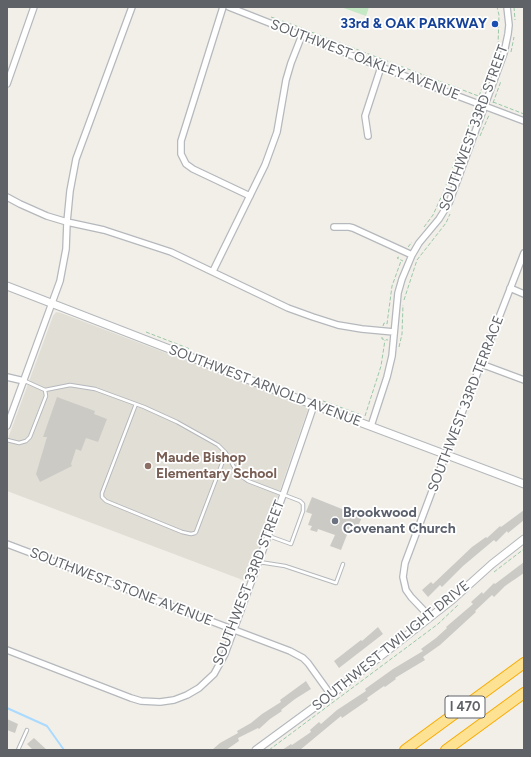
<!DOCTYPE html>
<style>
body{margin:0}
#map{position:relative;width:531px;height:757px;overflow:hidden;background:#f1efe8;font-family:Figtree,sans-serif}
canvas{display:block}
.frame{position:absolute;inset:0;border:8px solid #5f6368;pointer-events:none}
</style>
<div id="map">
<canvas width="531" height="757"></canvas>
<div class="frame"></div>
</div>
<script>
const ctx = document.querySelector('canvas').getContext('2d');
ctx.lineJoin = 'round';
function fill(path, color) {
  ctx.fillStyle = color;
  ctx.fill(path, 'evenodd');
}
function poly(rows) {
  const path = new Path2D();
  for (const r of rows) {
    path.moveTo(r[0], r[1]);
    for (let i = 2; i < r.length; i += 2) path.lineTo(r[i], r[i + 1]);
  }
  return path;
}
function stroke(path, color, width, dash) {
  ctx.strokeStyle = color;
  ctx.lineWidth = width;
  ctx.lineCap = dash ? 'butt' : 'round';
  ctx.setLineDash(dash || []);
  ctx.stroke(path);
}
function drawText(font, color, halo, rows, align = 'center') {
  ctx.font = font + ' Figtree,sans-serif';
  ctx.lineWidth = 3.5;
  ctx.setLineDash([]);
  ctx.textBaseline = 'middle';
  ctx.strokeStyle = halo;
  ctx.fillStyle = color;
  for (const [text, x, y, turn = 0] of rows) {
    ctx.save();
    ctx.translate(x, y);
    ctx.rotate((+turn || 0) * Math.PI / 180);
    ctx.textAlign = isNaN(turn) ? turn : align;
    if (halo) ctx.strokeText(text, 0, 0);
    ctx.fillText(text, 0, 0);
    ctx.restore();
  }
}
fill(poly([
 [56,312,61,313,305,406,308,409,248,582,7,491,7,441,53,316]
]), '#e1ded6');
fill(poly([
 [341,7,369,7,366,16]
]), '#c5e8c5');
stroke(poly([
 [7,708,47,726,64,750]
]), '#aadaff', 2);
fill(poly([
 [57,397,95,411,94,414,107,419,98,442,86,438,81,451,76,449,71,464,72,466,40,482,36,474,47,437,43,437],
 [312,497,362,517,357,529,350,527,341,550,330,546,335,535,318,529,317,532,310,530,312,526,308,525,312,514,306,512],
 [524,510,524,520,508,533,507,531,496,542,494,540,463,566,442,587,440,585,428,597,422,590,431,582,433,584,472,547,486,537,487,538,500,526,501,527],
 [524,562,524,573,505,586,494,597,492,595,475,611,476,612,440,645,423,657,425,660,395,678,396,679,385,687,384,686,367,698,368,700,342,718,341,716,300,750,282,750,291,744,292,745,311,732,310,730,319,722,321,724,337,710,366,691,365,689,393,669,423,651,421,649,436,638,447,628,446,627,473,604,471,602,482,592,483,594,494,583,495,584],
 [378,627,383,634,339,668,334,661,361,640,362,641],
 [306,681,311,689,295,699,281,710,282,711,270,719,259,729,258,728,238,738,239,741,226,750,212,750,220,743,238,733,237,731,251,723,262,714,281,702,280,700],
 [7,719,18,724,15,733,7,730],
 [34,738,47,750,33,750,27,744]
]), '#cccac5');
const service = poly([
 [45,390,70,385,95,389,144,407,177,422,218,445,226,453,238,474,248,481,300,501,303,504,303,511,291,544,269,536],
 [136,404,102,493,102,497,106,501,182,532,191,534,195,533,196,532,226,453],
 [7,440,19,443,26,441,30,437,46,396,45,390,25,381],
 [259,562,285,566,336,583,343,564],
 [18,750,27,730]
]);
const minor = poly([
 [223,7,181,141,181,154,186,164,193,169,250,196],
 [229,7,381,67,524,121],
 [7,84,34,7],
 [368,136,365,116,381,67],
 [7,197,20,204,47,216,67,222,104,230,171,252,288,308,313,317,338,325,362,329,394,332],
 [334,227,349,227,353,228,412,255],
 [213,271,265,165,277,132,286,80,291,63,302,35],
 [510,288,524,294],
 [481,364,524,380],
 [7,377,24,381],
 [7,426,60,281,66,249,67,222,70,191,76,159,132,7],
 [371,426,387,377,392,356,398,293,402,279,412,255,419,243,439,219,449,203,504,53,508,34,509,25,507,7],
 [7,544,290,651,303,658,308,663,331,695],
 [430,617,411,597,406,590,403,577,405,563,446,454,524,253],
 [7,650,131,698,141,701,160,702,174,700,187,695,199,688,214,674,225,654,283,495,314,405]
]);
const tertiary = poly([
 [7,286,314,405,524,484],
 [256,750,331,695,452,600,492,564,524,539]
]);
const motorway = poly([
 [405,750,524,663],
 [446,750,524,693]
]);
stroke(service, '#b5b8bc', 4.5);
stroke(minor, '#b5b8bc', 8);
stroke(tertiary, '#b5b8bc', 9);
stroke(motorway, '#f9ab00', 12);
stroke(poly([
 [514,7,515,20],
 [271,17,302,28],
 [306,30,481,97],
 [511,52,514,37],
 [479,96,498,46,499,15,497,7],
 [493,102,524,114],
 [493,103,501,81],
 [480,136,489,115],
 [424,227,433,215,443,193,475,109],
 [408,247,412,242],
 [399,257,397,258,403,261],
 [404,300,417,260,446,223,450,214],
 [383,326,384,323,387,324,392,286,401,261],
 [146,332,190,349],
 [382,337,382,339,388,340],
 [399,347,402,334,403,305],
 [323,401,359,414],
 [365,416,381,366,385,340],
 [494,572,524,549],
 [269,750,438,624,458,605]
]), '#9cc7a9', 1, [4, 2]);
stroke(service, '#fff', 2.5);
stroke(minor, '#fff', 5.5);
stroke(tertiary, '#fff', 7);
stroke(motorway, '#fde293', 10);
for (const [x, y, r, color] of [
 [495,24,4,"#1a4fb4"],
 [148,466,4,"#8d6e63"],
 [335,521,4,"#6b7280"]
]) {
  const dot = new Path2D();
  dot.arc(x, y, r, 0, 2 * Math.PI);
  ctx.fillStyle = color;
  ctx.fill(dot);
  stroke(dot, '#fff', 1.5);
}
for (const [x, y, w] of [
 [465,707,40]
]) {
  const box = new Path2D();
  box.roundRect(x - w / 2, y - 11, w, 22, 3);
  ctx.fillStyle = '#fff';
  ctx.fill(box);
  stroke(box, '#5f6368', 1);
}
drawText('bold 13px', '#5f6368', null, [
 ["I 470",465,707]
]);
drawText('bold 14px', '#164399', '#fff', [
 ["33rd & OAK PARKWAY",487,24]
], 'right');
drawText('14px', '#5f6368', '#fff', [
 ["SOUTHWEST OAKLEY AVENUE",365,60,21],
 ["SOUTHWEST 33RD STREET",474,128,-70],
 ["SOUTHWEST ARNOLD AVENUE",265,386,21],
 ["SOUTHWEST 33RD TERRACE",466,404,-69],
 ["SOUTHWEST 33RD STREET",249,583,-69],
 ["SOUTHWEST STONE AVENUE",121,587,21],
 ["SOUTHWEST TWILIGHT DRIVE",391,646,-39]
]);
drawText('bold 14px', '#785e54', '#fff', [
 ["Maude Bishop",156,458],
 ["Elementary School",156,474]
], 'left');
drawText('bold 14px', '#5b616d', '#fff', [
 ["Brookwood",343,513],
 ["Covenant Church",343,529]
], 'left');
</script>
